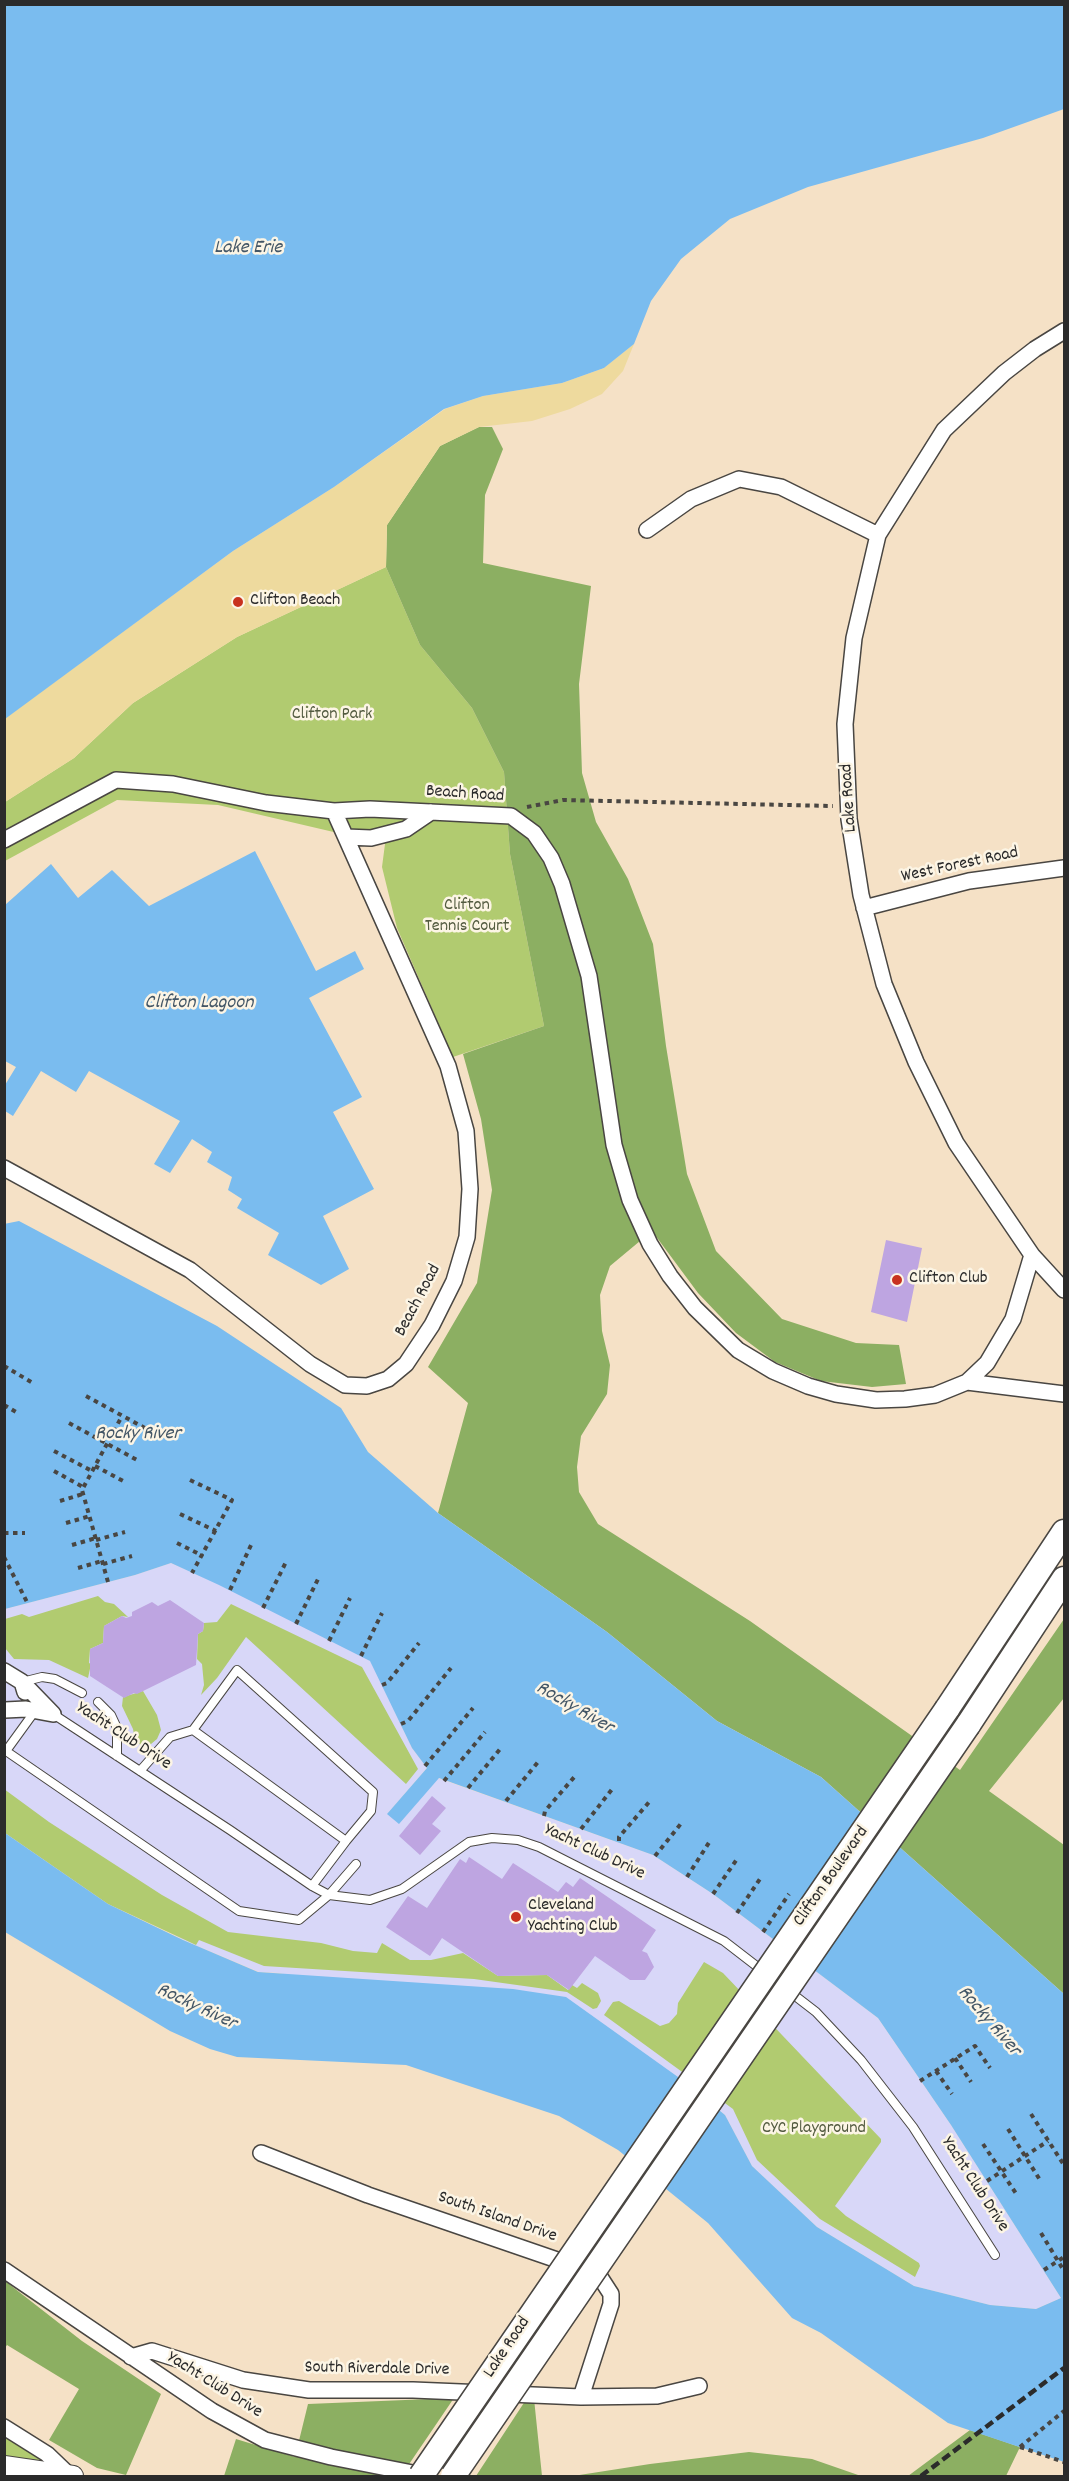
<!DOCTYPE html>
<style>
body{margin:0}
#map{position:relative;width:1069px;height:2481px;overflow:hidden;background:#f5e1c6;font-family:Dekko,sans-serif}
canvas{display:block}
.frame{position:absolute;inset:0;border:6px solid #2b2b2b;pointer-events:none}
</style>
<div id="map">
<canvas width="1069" height="2481"></canvas>
<div class="frame"></div>
</div>
<script>
const ctx = document.querySelector('canvas').getContext('2d');
ctx.lineJoin = 'round';
function fill(path, color) {
  ctx.fillStyle = color;
  ctx.fill(path, 'evenodd');
}
function poly(rows) {
  const path = new Path2D();
  for (const r of rows) {
    path.moveTo(r[0], r[1]);
    for (let i = 2; i < r.length; i += 2) path.lineTo(r[i], r[i + 1]);
  }
  return path;
}
function stroke(path, color, width, dash) {
  ctx.strokeStyle = color;
  ctx.lineWidth = width;
  ctx.lineCap = dash ? 'butt' : 'round';
  ctx.setLineDash(dash || []);
  ctx.stroke(path);
}
function drawText(font, color, halo, rows, align = 'center') {
  ctx.font = font + ' Dekko,sans-serif';
  ctx.lineWidth = 5;
  ctx.setLineDash([]);
  ctx.textBaseline = 'middle';
  ctx.strokeStyle = halo;
  ctx.fillStyle = color;
  for (const [text, x, y, turn = 0] of rows) {
    ctx.save();
    ctx.translate(x, y);
    ctx.rotate((+turn || 0) * Math.PI / 180);
    ctx.textAlign = isNaN(turn) ? turn : align;
    if (halo) ctx.strokeText(text, 0, 0);
    ctx.fillText(text, 0, 0);
    ctx.restore();
  }
}
fill(poly([
 [171,1563,219,1584,371,1661,412,1748,427,1768,388,1813,399,1823,438,1778,653,1855,713,1894,878,2018,951,2125,1061,2298,1036,2309,990,2305,914,2286,817,2227,752,2166,725,2115,685,2082,279,1973,259,1972,183,1940,5,1833,5,1609,135,1575]
]), '#d8d7f8');
fill(poly([
 [386,567,420,645,472,708,504,772,510,854,544,1026,453,1057,397,928,382,867,385,844,218,805,117,800,5,861,5,802,74,758,133,703,237,637],
 [98,1596,105,1602,114,1604,128,1617,122,1616,104,1626,103,1643,90,1649,89,1663,91,1664,88,1678,49,1660,14,1659,5,1648,5,1619,22,1614,29,1617],
 [231,1604,362,1667,418,1769,406,1784,246,1637,217,1678,201,1695,204,1685,202,1664,197,1659,198,1634,203,1631,204,1623,217,1622],
 [143,1691,157,1715,161,1730,157,1739,145,1749,135,1740,133,1729,122,1706,123,1697],
 [4,1789,49,1822,162,1895,228,1932,321,1943,353,1951,377,1953,382,1943,410,1960,431,1960,463,1953,498,1976,547,1975,568,1990,572,1985,577,1988,582,1983,598,1993,601,2001,597,2008,593,2009,567,1992,474,1979,264,1966,199,1940,196,1945,108,1904,5,1833],
 [704,1962,723,1973,881,2139,881,2142,835,2206,846,2216,919,2263,920,2266,915,2277,820,2219,757,2160,733,2109,604,2015,613,2002,619,2001,660,2026,669,2023,677,2014,678,2003],
 [4,2427,70,2476,5,2466]
]), '#b1cb70');
fill(poly([
 [479,427,492,427,503,449,485,495,483,563,591,586,579,684,582,773,596,822,628,879,653,944,666,1046,687,1174,716,1251,782,1319,856,1343,899,1345,906,1384,872,1387,821,1381,775,1362,736,1333,698,1293,652,1231,610,1266,600,1295,602,1331,610,1365,607,1394,581,1436,577,1467,579,1492,598,1524,750,1621,960,1770,1064,1619,1064,1698,989,1791,1064,1845,1064,1994,821,1777,717,1721,607,1632,438,1513,468,1403,428,1367,477,1283,492,1190,481,1119,463,1054,544,1026,510,854,504,772,472,708,420,645,386,567,387,525,440,446],
 [5,2281,82,2341,161,2394,126,2475,97,2468,49,2440,79,2389,7,2345,5,2348],
 [533,2389,542,2476,476,2476],
 [454,2398,401,2476,224,2476,236,2439,295,2457,308,2404],
 [970,2430,1020,2447,1006,2476,908,2476],
 [749,2452,812,2459,861,2476,573,2476,650,2464]
]), '#8caf62');
fill(poly([
 [634,344,623,371,602,394,570,409,532,421,479,427,440,446,387,525,386,567,237,637,133,703,74,758,5,802,4,719,233,551,334,487,445,409,483,396,562,383,604,368]
]), '#eeda9e');
fill(poly([
 [5,4,1064,5,1064,109,983,138,808,187,730,219,681,259,651,301,634,344,604,368,562,383,483,396,444,409,334,487,233,551,5,719],
 [255,851,316,971,355,951,364,969,309,998,362,1097,333,1112,374,1189,323,1216,349,1269,321,1285,268,1255,279,1233,237,1208,242,1199,228,1190,232,1177,207,1162,212,1152,192,1139,170,1173,154,1164,180,1121,89,1071,76,1092,41,1071,13,1116,5,1111,5,1085,16,1067,5,1061,5,905,51,864,78,898,112,870,149,906],
 [19,1221,217,1326,341,1408,368,1452,438,1513,607,1632,717,1721,821,1777,1064,1994,1064,2462,948,2423,821,2333,792,2318,708,2223,618,2150,559,2116,406,2065,237,2057,210,2049,170,2031,5,1932,5,1833,108,1904,183,1940,258,1972,513,1989,566,1997,685,2082,725,2115,752,2166,817,2227,914,2286,990,2305,1036,2309,1061,2298,951,2125,878,2018,713,1894,653,1855,439,1778,399,1824,387,1814,427,1768,412,1748,370,1661,219,1585,171,1563,135,1575,5,1609,4,1224]
]), '#7abcef');
fill(poly([
 [886,1240,922,1248,907,1322,871,1312],
 [170,1600,204,1623,203,1631,198,1634,196,1665,137,1694,134,1693,124,1698,90,1676,90,1649,103,1643,104,1626,122,1616,126,1618,132,1616,132,1612,152,1602,158,1606],
 [432,1796,446,1808,432,1824,441,1831,420,1855,399,1836],
 [469,1857,502,1879,513,1863,558,1892,566,1882,573,1887,580,1878,656,1930,642,1951,647,1953,654,1967,645,1980,630,1980,595,1956,569,1990,547,1975,498,1976,442,1938,430,1956,386,1927,408,1896,427,1908,460,1859,466,1863]
]), '#bea5e1');
const service = poly([
 [22,1682,42,1677,55,1679,82,1693],
 [98,1702,111,1715,117,1728,117,1756],
 [53,1714,230,1830,312,1886,329,1895,370,1900,402,1889,469,1842,492,1838,518,1840,539,1847,724,1941,816,2012,861,2060,913,2127,995,2255],
 [193,1730,237,1670,373,1792,371,1811,346,1841],
 [4,1750,6,1751,35,1711],
 [6,1751,239,1911,299,1920,329,1895,356,1864],
 [140,1771,170,1737,193,1730,346,1841,312,1886]
]);
const minor = poly([
 [1064,331,1035,349,1004,373,944,430,878,535,854,638,845,724,849,819,861,895,884,984,916,1062,956,1143,1032,1255,1064,1290],
 [647,530,691,499,739,479,781,487,878,535],
 [346,837,371,838,406,829,431,812],
 [4,840,116,780,173,784,266,803,334,811,370,809,511,816,534,833,551,858,562,884,589,976,614,1145,630,1200,650,1244,670,1276,695,1308,738,1350,773,1371,808,1386,836,1394,876,1400,905,1399,935,1395,967,1382,987,1363,1013,1319,1032,1255],
 [864,908,969,881,1064,868],
 [4,1168,190,1270,310,1364,345,1385,367,1386,388,1379,406,1364,432,1325,454,1281,467,1237,470,1189,466,1131,448,1066,334,811],
 [967,1382,1064,1394],
 [4,1671,22,1682,25,1692],
 [5,1710,26,1709,53,1714,22,1682],
 [261,2153,368,2195,598,2274,611,2294,611,2304,581,2397],
 [4,2270,212,2411,265,2440,331,2457,428,2476],
 [131,2357,152,2351,243,2380,309,2390,413,2390,581,2397,657,2396,699,2386],
 [4,2427,47,2454,70,2476]
]);
const tertiary = poly([
 [4,2466,73,2476]
]);
const primary = poly([
 [947,1709,1064,1532],
 [968,1725,1064,1579]
]);
stroke(service, '#494642', 10);
stroke(minor, '#494642', 18);
stroke(tertiary, '#494642', 22);
stroke(primary, '#494642', 27);
stroke(poly([
 [527,807,563,800,833,806],
 [4,1366,33,1383],
 [86,1396,156,1434],
 [4,1405,16,1412],
 [69,1423,137,1460],
 [54,1451,92,1471],
 [95,1466,125,1482],
 [54,1471,83,1487],
 [190,1480,232,1500,192,1573],
 [60,1501,83,1494],
 [180,1514,216,1531],
 [66,1523,90,1516],
 [4,1533,25,1533],
 [96,1540,125,1532],
 [177,1543,203,1556],
 [72,1545,96,1538],
 [4,1557,27,1602],
 [103,1564,132,1556],
 [78,1568,102,1561],
 [108,1582,82,1490,122,1416],
 [230,1590,252,1543],
 [263,1608,287,1560],
 [296,1624,319,1577],
 [329,1641,350,1598],
 [361,1656,382,1613],
 [382,1685,387,1683,419,1643],
 [401,1724,408,1721,451,1668],
 [425,1766,473,1708],
 [444,1781,485,1732],
 [468,1788,501,1748],
 [506,1801,538,1762],
 [544,1816,545,1811,576,1775],
 [581,1829,613,1788],
 [619,1841,619,1837,650,1801],
 [655,1856,683,1821],
 [687,1877,710,1841],
 [713,1894,737,1859],
 [737,1913,762,1876],
 [763,1932,789,1894],
 [955,2058,971,2082],
 [936,2071,952,2094],
 [920,2081,975,2046,990,2068],
 [1031,2114,1064,2165],
 [1008,2129,1040,2180],
 [983,2144,1017,2195],
 [987,2181,1048,2141],
 [1041,2233,1064,2271],
 [1044,2270,1064,2257],
 [1020,2447,1064,2411],
 [1020,2447,1064,2462]
]), '#494642', 4, [4.5, 4.5]);
stroke(service, '#fff', 8);
stroke(minor, '#fff', 15);
stroke(tertiary, '#fff', 20);
stroke(primary, '#fff', 24);
stroke(poly([
 [921,2476,1064,2368]
]), '#2b2b2b', 4.5, [9, 4.5]);
const primaryBridge = poly([
 [421,2476,947,1709],
 [453,2476,968,1725]
]);
stroke(primaryBridge, '#494642', 27, []);
stroke(primaryBridge, '#fff', 24);
for (const [x, y, r, color] of [
 [238,602,6,"#c8321e"],
 [897,1280,6,"#c8321e"],
 [516,1917,6,"#c8321e"]
]) {
  const dot = new Path2D();
  dot.arc(x, y, r, 0, 2 * Math.PI);
  ctx.fillStyle = color;
  ctx.fill(dot);
  stroke(dot, '#fcf5e5', 2);
}
drawText('18px', '#2b2b2b', '#fcf5e5', [
 ["Clifton Beach",250,602],
 ["Clifton Club",909,1280],
 ["Cleveland",528,1907],
 ["Yachting Club",528,1928]
], 'left');
drawText('18px', '#535b40', '#fcf5e5', [
 ["Clifton Park",332,716],
 ["Clifton",467,907],
 ["Tennis Court",467,928],
 ["CYC Playground",814,2130]
]);
drawText('18px', '#2b2b2b', '#fcf5e5', [
 ["Beach Road",465,795,4],
 ["Lake Road",850,798,-94],
 ["West Forest Road",960,866,-12],
 ["Beach Road",419,1301,-62],
 ["Yacht Club Drive",123,1737,33],
 ["Yacht Club Drive",594,1853,25],
 ["Clifton Boulevard",832,1877,-55],
 ["Yacht Club Drive",974,2185,57],
 ["South Island Drive",497,2218,19],
 ["Lake Road",508,2348,-56],
 ["South Riverdale Drive",377,2370,1],
 ["Yacht Club Drive",214,2386,32]
]);
drawText('italic 20px', '#435666', '#fcf5e5', [
 ["Lake Erie",248,249],
 ["Clifton Lagoon",199,1004],
 ["Rocky River",138,1435],
 ["Rocky River",574,1709,30],
 ["Rocky River",196,2008,25],
 ["Rocky River",988,2022,49]
]);
</script>
